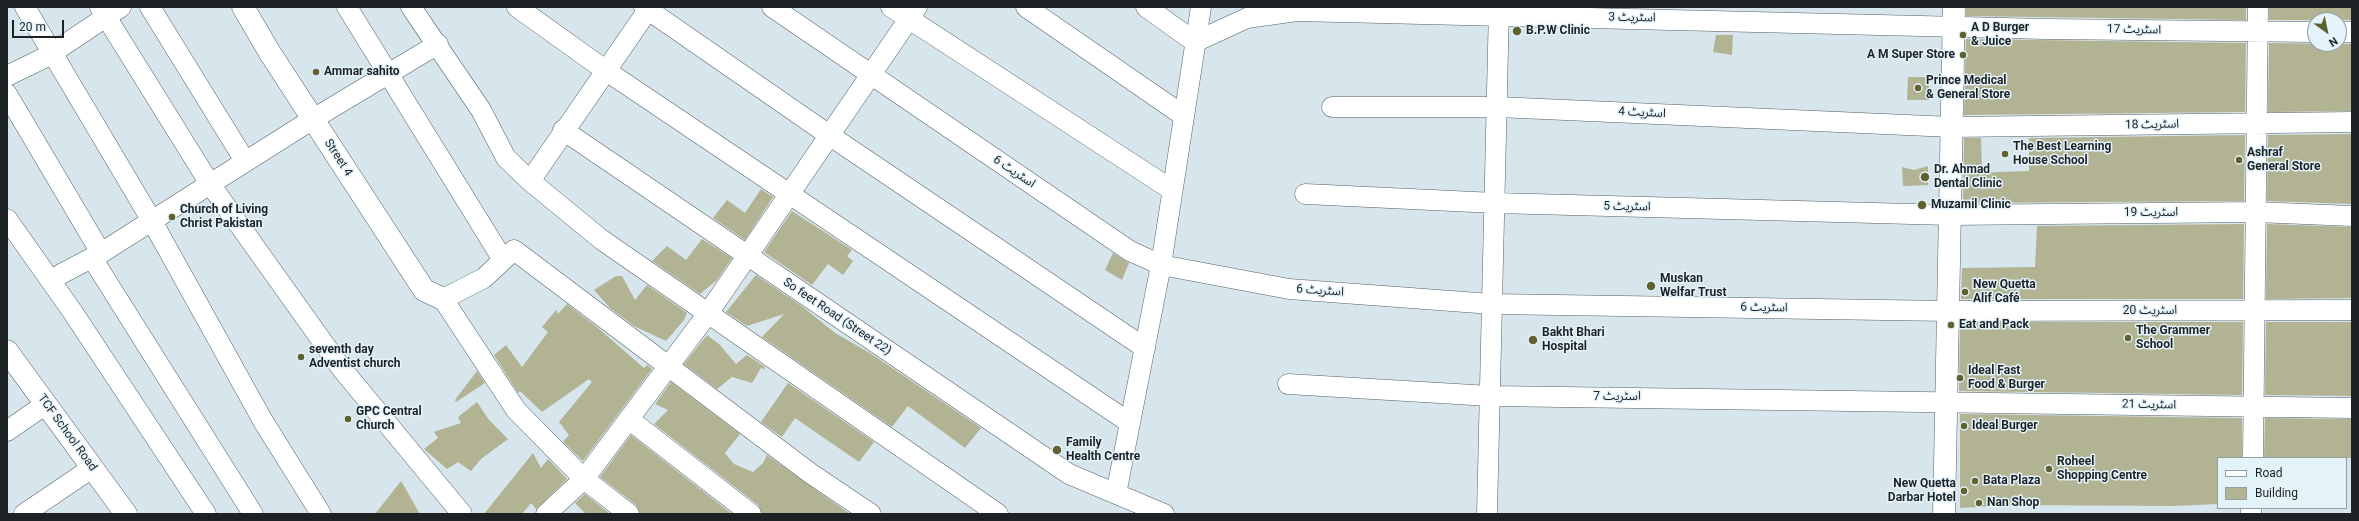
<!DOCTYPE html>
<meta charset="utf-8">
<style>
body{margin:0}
#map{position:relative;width:2359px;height:521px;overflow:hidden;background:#d7e5ed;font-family:Roboto,sans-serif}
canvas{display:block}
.frame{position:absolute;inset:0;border:8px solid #1d2225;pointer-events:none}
.legend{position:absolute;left:2217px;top:457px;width:130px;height:52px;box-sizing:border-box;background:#e4f2fa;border:1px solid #949fa5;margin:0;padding:5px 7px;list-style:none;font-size:12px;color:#1d2225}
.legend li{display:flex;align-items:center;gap:8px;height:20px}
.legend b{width:20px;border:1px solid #949fa5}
.north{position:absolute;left:2307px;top:12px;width:40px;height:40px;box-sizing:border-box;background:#e4f2fa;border:1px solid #949fa5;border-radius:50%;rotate:147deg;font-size:11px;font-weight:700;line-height:16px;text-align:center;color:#1d2225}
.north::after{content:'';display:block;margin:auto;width:14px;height:18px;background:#5f612f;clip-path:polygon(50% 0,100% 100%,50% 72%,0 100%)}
.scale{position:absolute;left:12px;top:20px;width:52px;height:18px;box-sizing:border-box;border:2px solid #1d2225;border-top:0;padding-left:5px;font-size:12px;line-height:14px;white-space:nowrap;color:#1d2225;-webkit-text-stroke:3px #e4f2fa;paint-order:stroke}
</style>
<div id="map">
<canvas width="2359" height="521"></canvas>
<div class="frame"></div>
<ul class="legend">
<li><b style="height:5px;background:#fff"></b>Road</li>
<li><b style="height:11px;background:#b1b393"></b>Building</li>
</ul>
<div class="north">N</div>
<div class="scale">20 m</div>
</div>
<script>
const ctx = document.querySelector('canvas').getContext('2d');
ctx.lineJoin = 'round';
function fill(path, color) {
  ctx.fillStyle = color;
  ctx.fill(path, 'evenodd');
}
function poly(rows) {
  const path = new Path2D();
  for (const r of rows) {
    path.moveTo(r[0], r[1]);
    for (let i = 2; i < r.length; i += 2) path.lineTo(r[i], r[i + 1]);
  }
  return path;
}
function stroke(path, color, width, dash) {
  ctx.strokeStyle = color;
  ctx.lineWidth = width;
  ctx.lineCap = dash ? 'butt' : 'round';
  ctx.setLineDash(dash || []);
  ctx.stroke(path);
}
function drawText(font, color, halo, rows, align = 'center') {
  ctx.font = font + ' Roboto,"Noto Sans Arabic",sans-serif';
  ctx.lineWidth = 3;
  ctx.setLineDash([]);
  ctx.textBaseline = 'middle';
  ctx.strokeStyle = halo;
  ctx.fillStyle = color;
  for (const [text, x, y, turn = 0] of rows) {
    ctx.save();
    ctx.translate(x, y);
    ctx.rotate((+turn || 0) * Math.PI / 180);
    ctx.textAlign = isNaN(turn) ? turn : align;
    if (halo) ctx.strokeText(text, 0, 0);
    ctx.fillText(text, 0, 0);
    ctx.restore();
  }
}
fill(poly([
 [1966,7,2246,7,2246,20,1966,16],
 [2269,7,2352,7,2352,20,2269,20],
 [1716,35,1733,35,1732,55,1713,52],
 [1966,39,2246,43,2245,112,1964,115],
 [2269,43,2352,44,2352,111,2268,112],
 [1908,77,1929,77,1929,100,1907,100],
 [2352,134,2352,204,2267,201,2268,135],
 [2245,135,2244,201,1963,203,1964,138,1981,138,1982,173,1999,172,2029,171,2029,138],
 [1928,166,1928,185,1903,186,1902,167,1914,170],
 [761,189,773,197,745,240,713,218,727,200,745,213],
 [792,211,852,250,847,256,853,261,843,275,828,264,812,285,764,252],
 [2244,224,2243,299,1961,299,1962,268,2035,267,2037,226],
 [2267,224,2352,227,2352,298,2266,299],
 [702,239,732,258,717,280,700,294,652,261,667,246,686,260],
 [1113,253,1129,263,1122,280,1105,270],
 [756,275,803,307,835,333,870,353,981,428,965,448,908,406,892,427,762,337,784,314,747,326,726,312],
 [616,276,622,276,635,300,647,285,687,313,684,320,666,341,634,326,610,308,594,290],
 [567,304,598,328,644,368,647,365,652,369,583,461,563,442,569,435,559,422,592,382,589,379,542,412,520,391,518,393,494,355,506,345,522,367,548,332,542,327,556,310,558,314],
 [1960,322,2243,322,2242,395,1959,391],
 [2266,322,2352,322,2352,396,2265,395],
 [707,335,719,344,736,364,747,355,765,367,765,369,761,368,752,383,732,377,717,389,684,364],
 [477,371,485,383,456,402,455,400],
 [671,382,740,434,725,453,734,464,753,472,763,463,767,455,850,514,762,514,758,505,654,424,668,410,655,404],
 [788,383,874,442,859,462,795,418,782,437,761,422],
 [477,402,489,420,508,439,481,459,471,471,458,462,447,469,424,449,438,438,434,432,461,423,458,417],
 [1960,414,2242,418,2242,458,2218,458,2218,504,2174,506,2014,505,1960,508],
 [2265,418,2352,419,2352,458,2264,458],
 [631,435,732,514,640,514,636,505,600,477],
 [533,453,541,468,548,459,567,479,536,509,531,503,522,514,484,514],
 [401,481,420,514,375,514],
 [585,494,610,514,586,514,575,503]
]), '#b1b393');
const minor = poly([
 [25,7,152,221,263,421,321,514],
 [100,7,210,184,342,369,462,514],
 [150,7,245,161],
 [347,7,503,260],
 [411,7,481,110,506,158,530,181,602,240,998,514],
 [517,7,605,70,1130,423],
 [644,7,829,135,1145,348],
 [772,7,1130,251,1161,265,1289,289,1492,304,1948,311,2352,310],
 [891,7,1172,190],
 [1026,7,1184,116],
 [1146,7,1195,42,1247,18,1297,11,2045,29,2315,32],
 [2339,32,2352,32],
 [7,76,46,57,121,7],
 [7,94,101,253],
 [1332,107,1497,107,1952,127,2352,122],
 [563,130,1069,474,1164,514],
 [530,181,650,7],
 [1305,194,1495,203,1950,215,2256,212,2352,216],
 [7,219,72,311,206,514],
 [92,258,253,514],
 [61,274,101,253,313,119,438,44],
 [1288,384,1490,396,2352,408],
 [630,420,751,514],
 [7,431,46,404],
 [2253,458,2258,7],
 [1116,494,1161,265,1201,7],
 [24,514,92,468],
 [546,514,584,479,709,312,917,7],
 [629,514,584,479,516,410,443,299,484,278,514,250,810,473,871,514],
 [1487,514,1499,7],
 [2251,514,2251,508]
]);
const tertiary = poly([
 [243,7,270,53,424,290,443,299],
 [7,351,126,514],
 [1944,514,1954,7]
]);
stroke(minor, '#546067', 21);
stroke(tertiary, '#546067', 23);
stroke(minor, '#fff', 20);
stroke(tertiary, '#fff', 22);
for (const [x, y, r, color] of [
 [1517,31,5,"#5f612f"],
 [1963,35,4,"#5f612f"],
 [1963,55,4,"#5f612f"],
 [316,72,4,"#5f612f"],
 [1918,88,4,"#5f612f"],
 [2005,154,4,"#5f612f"],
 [2239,160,4,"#5f612f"],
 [1925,177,5,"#5f612f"],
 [1922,205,5,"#5f612f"],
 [172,217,4,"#5f612f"],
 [1651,286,5,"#5f612f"],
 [1965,292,4,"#5f612f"],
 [1951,325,4,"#5f612f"],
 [2128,338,4,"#5f612f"],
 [1533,340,5,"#5f612f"],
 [301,357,4,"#5f612f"],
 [1960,378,4,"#5f612f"],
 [348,419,4,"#5f612f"],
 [1964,426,4,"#5f612f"],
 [1057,450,5,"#5f612f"],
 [2049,469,4,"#5f612f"],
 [1975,481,4,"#5f612f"],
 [1964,491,4,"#5f612f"],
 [1979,503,4,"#5f612f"]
]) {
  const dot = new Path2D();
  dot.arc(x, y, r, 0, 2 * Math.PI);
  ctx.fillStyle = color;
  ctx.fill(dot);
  stroke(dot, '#e4f2fa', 1.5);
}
drawText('12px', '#1d2225', '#e4f2fa', [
 ["اسٹریٹ 3",1632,18,1],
 ["اسٹریٹ 17",2134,30,1],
 ["اسٹریٹ 4",1642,113,3],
 ["اسٹریٹ 18",2152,125,-1],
 ["Street 4",338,158,57],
 ["اسٹریٹ 6",1014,172,34],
 ["اسٹریٹ 5",1627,207,1],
 ["اسٹریٹ 19",2151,213],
 ["اسٹریٹ 6",1320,291,4],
 ["اسٹریٹ 6",1764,308,1],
 ["اسٹریٹ 20",2150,311],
 ["So feet Road (Street 22)",837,317,34],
 ["اسٹریٹ 7",1617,397],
 ["اسٹریٹ 21",2149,405,1],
 ["TCF School Road",67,433,54]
]);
drawText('bold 12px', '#1d2225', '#e4f2fa', [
 ["A D Burger",1971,28],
 ["& Juice",1971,42],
 ["B.P.W Clinic",1526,31],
 ["A M Super Store",1955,55,"right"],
 ["Ammar sahito",324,72],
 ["Prince Medical",1926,81],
 ["& General Store",1926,95],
 ["The Best Learning",2013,147],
 ["House School",2013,161],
 ["Ashraf",2247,153],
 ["General Store",2247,167],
 ["Dr. Ahmad",1934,170],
 ["Dental Clinic",1934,184],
 ["Muzamil Clinic",1931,205],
 ["Church of Living",180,210],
 ["Christ Pakistan",180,224],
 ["Muskan",1660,279],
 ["Welfar Trust",1660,293],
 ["New Quetta",1973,285],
 ["Alif Café",1973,299],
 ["Eat and Pack",1959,325],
 ["The Grammer",2136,331],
 ["School",2136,345],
 ["Bakht Bhari",1542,333],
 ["Hospital",1542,347],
 ["seventh day",309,350],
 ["Adventist church",309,364],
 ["Ideal Fast",1968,371],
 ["Food & Burger",1968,385],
 ["GPC Central",356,412],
 ["Church",356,426],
 ["Ideal Burger",1972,426],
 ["Family",1066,443],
 ["Health Centre",1066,457],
 ["Roheel",2057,462],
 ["Shopping Centre",2057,476],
 ["Bata Plaza",1983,481],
 ["New Quetta",1956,484,"right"],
 ["Darbar Hotel",1956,498,"right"],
 ["Nan Shop",1987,503]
], 'left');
</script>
